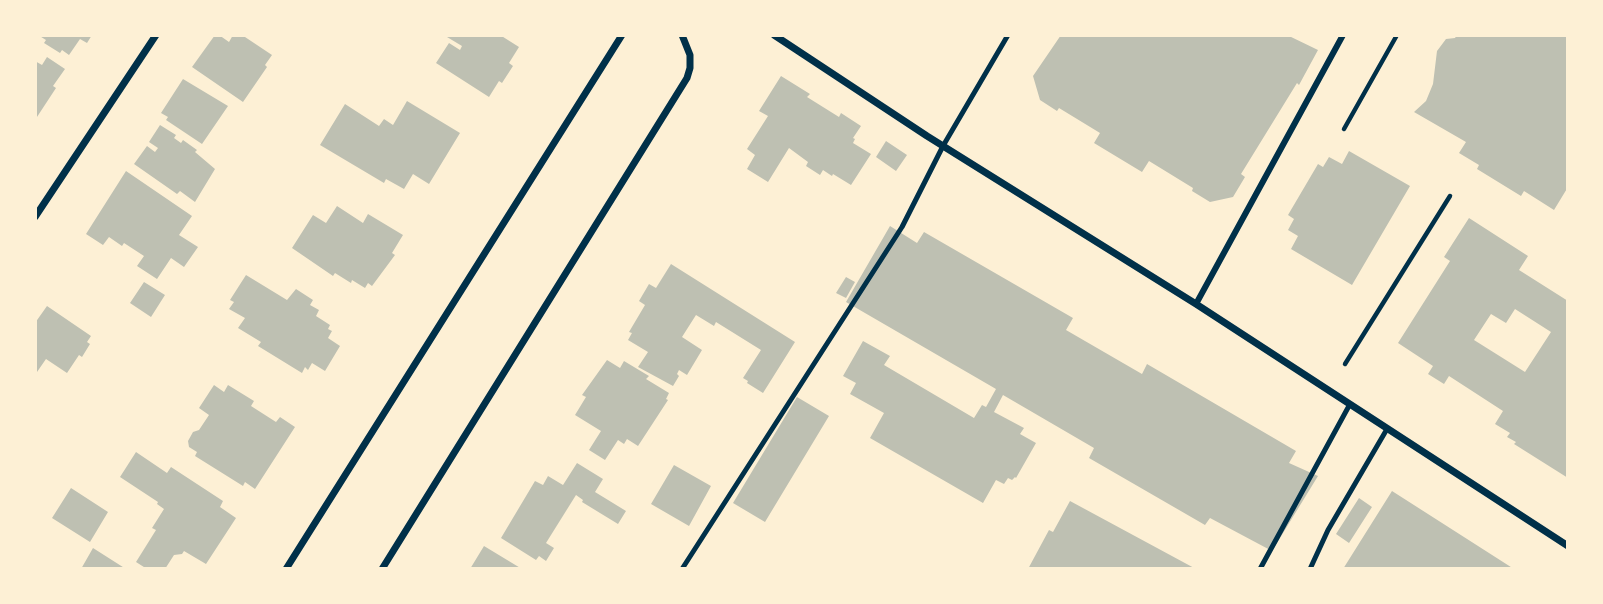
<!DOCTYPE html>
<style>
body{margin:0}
#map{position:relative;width:1603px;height:604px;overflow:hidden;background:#fdf0d5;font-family:Ubuntu,sans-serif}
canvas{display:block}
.frame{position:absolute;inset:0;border:37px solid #fdf0d5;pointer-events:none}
</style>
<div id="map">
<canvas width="1603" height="604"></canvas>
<div class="frame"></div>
</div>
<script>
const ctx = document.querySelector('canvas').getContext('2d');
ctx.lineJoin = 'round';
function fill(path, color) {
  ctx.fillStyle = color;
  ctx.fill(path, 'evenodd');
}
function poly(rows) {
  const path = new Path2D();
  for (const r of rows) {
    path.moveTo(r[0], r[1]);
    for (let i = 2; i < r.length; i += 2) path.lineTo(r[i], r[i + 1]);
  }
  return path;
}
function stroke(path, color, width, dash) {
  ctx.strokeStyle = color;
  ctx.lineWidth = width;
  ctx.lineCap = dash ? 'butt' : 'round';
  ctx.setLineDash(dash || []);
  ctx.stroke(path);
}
fill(poly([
 [38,35,92,35,87,43,80,39,69,55,62,50,60,53,44,43,46,40],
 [215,35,219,35,229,42,233,35,242,35,272,55,265,65,267,67,243,102,192,67],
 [448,35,500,35,519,47,509,63,513,66,502,83,499,81,489,97,436,63,449,43,460,50,462,46,447,37],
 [1061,35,1287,35,1318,50,1299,85,1297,83,1241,174,1245,177,1233,197,1210,202,1192,191,1193,188,1149,161,1142,172,1094,143,1100,133,1059,108,1057,111,1040,100,1033,76],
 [1457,35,1568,35,1568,187,1554,210,1524,191,1521,196,1477,169,1479,165,1459,153,1466,142,1414,112,1426,101,1433,84,1437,51,1446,39,1455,38],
 [47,57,65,69,53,86,56,88,35,120,35,61,42,65],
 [781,76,810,94,807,97,839,117,841,113,861,126,853,138,855,139,853,143,871,154,851,185,833,174,832,176,823,170,820,175,806,166,808,162,789,148,768,182,747,169,755,155,747,149,768,116,759,111],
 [183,79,228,106,202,144,166,120,168,117,161,113],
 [407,101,460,133,429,184,413,174,404,189,386,179,384,183,320,145,345,104,379,126,384,119,393,125],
 [160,125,176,135,174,138,181,143,183,140,197,150,195,152,215,169,195,202,180,191,177,194,134,164,147,146,155,152,158,148,149,142],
 [886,141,907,155,896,171,876,157],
 [1349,151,1410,186,1352,285,1291,249,1298,236,1288,230,1294,219,1288,215,1318,164,1323,167,1329,157,1342,164],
 [126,171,192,216,179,235,198,247,184,267,171,258,157,279,137,266,144,256,124,243,122,246,109,237,103,245,86,234],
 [337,206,363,223,368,214,403,235,392,253,395,255,372,286,368,283,365,288,352,280,351,283,335,273,333,276,292,248,313,215,326,223],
 [1469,218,1528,256,1519,270,1568,301,1568,478,1514,444,1516,442,1507,437,1510,433,1495,424,1503,411,1449,376,1444,384,1428,374,1433,366,1398,343,1450,261,1444,257],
 [1515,309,1551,332,1525,372,1474,340,1491,314,1506,323],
 [890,226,917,243,924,232,1073,318,1066,330,1142,374,1147,364,1296,451,1289,463,1318,476,1272,551,1210,518,1205,525,1089,458,1094,448,1003,395,994,412,1024,428,1020,434,1036,443,1016,478,1015,477,1012,480,1008,478,1004,484,996,480,983,503,870,438,884,413,850,394,856,383,843,376,863,341,890,356,884,365,974,418,982,405,986,407,996,389,846,302],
 [671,264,795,342,763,393,747,383,748,381,743,378,761,350,716,322,714,326,696,315,682,337,702,350,687,375,679,370,677,374,679,376,673,386,638,367,648,352,628,340,632,333,629,332,645,305,639,301,649,284,656,288],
 [246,275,287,300,296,289,313,300,310,305,319,310,316,316,330,325,328,329,332,331,328,338,340,346,325,371,312,363,308,370,305,367,302,373,258,346,261,342,238,328,245,318,229,309,234,302,230,300],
 [846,277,855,282,846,298,836,293],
 [144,282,165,295,151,317,130,303],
 [47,306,91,336,87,342,90,344,82,357,79,355,67,373,46,359,37,372,35,370,35,323],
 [607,360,620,368,624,361,649,376,646,379,669,393,666,399,668,400,638,446,627,439,624,444,618,440,605,460,589,450,601,431,575,415,586,397,582,395],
 [214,385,224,392,228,385,254,401,251,406,276,422,280,417,295,427,255,489,245,482,243,486,195,456,197,452,189,447,188,441,193,432,199,430,209,415,199,408],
 [797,397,829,416,765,522,733,503],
 [136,452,167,473,171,467,223,501,220,507,236,518,206,564,184,551,182,554,174,555,165,569,147,569,136,562,156,530,152,528,164,509,157,504,158,502,120,477],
 [577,463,603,479,595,492,626,511,618,524,582,502,583,500,576,495,546,543,554,548,546,561,539,556,536,560,501,538,535,481,543,485,548,476,563,485],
 [674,465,711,486,689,526,651,504],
 [71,488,108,512,90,542,52,518],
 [1392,491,1514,569,1343,569],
 [1359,498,1372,507,1349,543,1336,534],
 [1070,501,1196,569,1028,569,1049,530,1053,532],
 [484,546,522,569,470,569],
 [93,548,126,569,81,569]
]), '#bec0b2');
stroke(poly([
 [1344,129,1397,35],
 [1345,364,1450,196]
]), '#003049', 4.5);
stroke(poly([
 [682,569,902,227,943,146,1008,35],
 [1260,569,1350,404],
 [1310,569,1328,530,1387,429]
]), '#003049', 5);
stroke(poly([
 [1196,304,1343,35]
]), '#003049', 6);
stroke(poly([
 [774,35,927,136,1196,304,1568,546],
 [35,217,156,35],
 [286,569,622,35],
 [382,569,687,78,690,68,690,55,682,35]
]), '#003049', 7);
</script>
